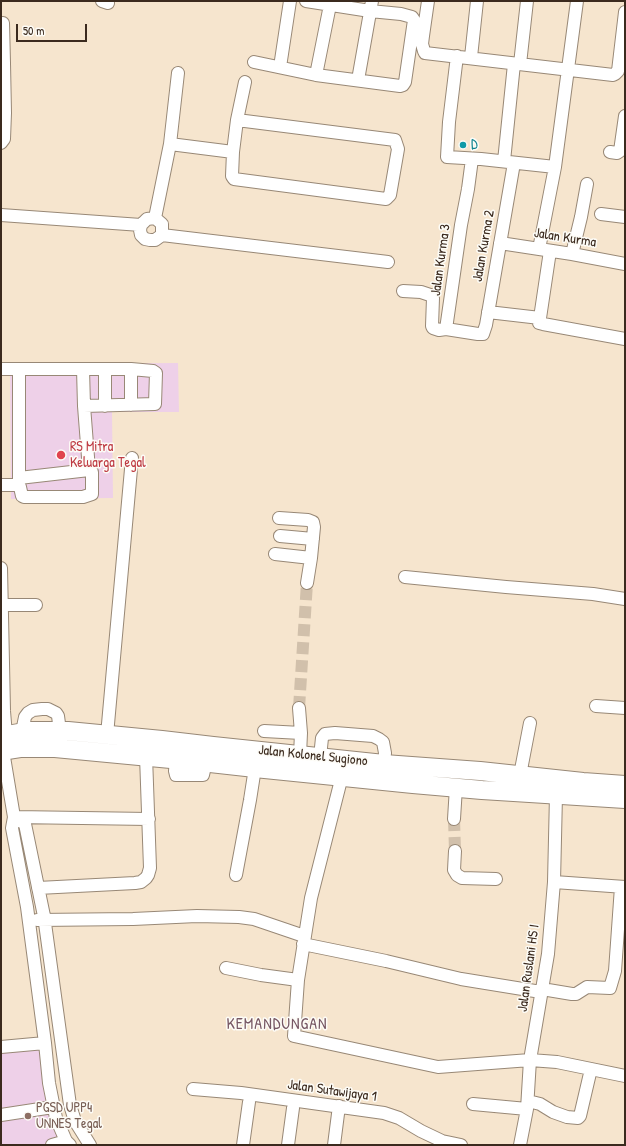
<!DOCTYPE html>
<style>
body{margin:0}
#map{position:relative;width:626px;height:1146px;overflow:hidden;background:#f6e5ce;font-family:"Patrick Hand",sans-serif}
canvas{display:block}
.frame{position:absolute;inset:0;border:2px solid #3b2a1e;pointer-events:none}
.scale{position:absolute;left:16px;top:24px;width:71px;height:18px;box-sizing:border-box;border:2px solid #3b2a1e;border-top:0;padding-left:5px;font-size:12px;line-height:14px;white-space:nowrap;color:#3b2a1e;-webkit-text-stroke:3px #fdfcf7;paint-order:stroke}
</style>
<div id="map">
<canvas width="626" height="1146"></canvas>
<div class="frame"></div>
<div class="scale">50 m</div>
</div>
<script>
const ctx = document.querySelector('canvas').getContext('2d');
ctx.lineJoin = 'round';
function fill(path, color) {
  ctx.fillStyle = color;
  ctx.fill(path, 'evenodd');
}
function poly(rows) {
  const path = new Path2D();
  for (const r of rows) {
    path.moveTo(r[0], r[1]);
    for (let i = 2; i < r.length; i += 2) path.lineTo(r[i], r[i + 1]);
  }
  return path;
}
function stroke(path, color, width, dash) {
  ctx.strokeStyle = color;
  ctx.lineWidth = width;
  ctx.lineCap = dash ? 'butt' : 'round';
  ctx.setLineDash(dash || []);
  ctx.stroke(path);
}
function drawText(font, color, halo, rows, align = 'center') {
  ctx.font = font + ' "Patrick Hand",sans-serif';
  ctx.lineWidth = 3;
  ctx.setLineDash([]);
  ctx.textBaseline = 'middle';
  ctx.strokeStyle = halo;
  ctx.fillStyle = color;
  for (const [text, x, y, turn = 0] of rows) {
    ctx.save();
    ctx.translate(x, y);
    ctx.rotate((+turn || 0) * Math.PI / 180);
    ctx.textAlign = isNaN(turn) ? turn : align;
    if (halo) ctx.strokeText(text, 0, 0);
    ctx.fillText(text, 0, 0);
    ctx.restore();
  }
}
fill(poly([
 [178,363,179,412,112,412,113,498,11,499,10,364],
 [1,1045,39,1046,45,1091,68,1145,1,1145]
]), '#eed0e8');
stroke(poly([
 [299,708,307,583],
 [454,819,455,851]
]), '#d1c0ab', 12, [12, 6]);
const minor = poly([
 [102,1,108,3],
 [428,1,423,36,422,44,424,51,425,53,613,75,615,74,618,71,625,12],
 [3,23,4,63],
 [457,56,449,122,447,157,481,159,555,167],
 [471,57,477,1],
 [254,62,316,75,400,86,403,85,405,82,414,20,412,17,401,14,370,11,306,1],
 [1,63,4,63,5,113,4,139,1,143],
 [520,64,527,1],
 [280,67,290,1],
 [316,75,330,5],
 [358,80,372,1],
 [237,120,395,140,398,149,390,195,386,199,234,179,232,176,233,152,237,120,245,82],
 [170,144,233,152],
 [610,152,617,153,620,151,625,116],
 [472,159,468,189,461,225,446,329,478,334,483,334,486,325,514,163],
 [504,161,514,64],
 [601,214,625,217],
 [1,215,141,225],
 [155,218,170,144,178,73],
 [162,235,162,224,155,218,147,219,141,225,140,230,141,235,145,239,150,240,155,240,162,235,388,262],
 [500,243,572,254,625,264],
 [539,249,555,167,577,1],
 [572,254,581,217,587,184],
 [403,291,421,292,430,295,433,298,432,326,433,328,439,330,446,329],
 [488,312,540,318,550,251],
 [540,318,539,323,543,324,625,339],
 [1,369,131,369,153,371,156,373,155,404,84,406],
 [19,369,19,486],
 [105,369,105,406],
 [131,369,131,405],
 [19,478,89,470],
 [1,485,18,485,20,487,22,496,24,497,83,497,92,494,92,472,89,470,84,406,83,369],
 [279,518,308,520,313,522,314,527,311,558,307,583],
 [280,536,313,539],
 [275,554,311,558],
 [1,568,4,711,6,735],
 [405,577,506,587,593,594,625,599],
 [2,605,36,605],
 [596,706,625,708],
 [299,708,301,733,300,755],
 [264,731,301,733],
 [22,732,25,717,28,713,33,710,42,709,48,709,56,713,58,716,60,731],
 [107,735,132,458],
 [3,751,14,817,12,828,27,907,45,1043,49,1083,56,1118,66,1141,70,1145],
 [320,757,322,738,325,734,335,733,373,736,379,739,383,742,385,753,384,764],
 [176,759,175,771,176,775,203,775,206,762],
 [520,775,530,723],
 [342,776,311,898,298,980,294,1036,438,1067,530,1060,557,1062,625,1076],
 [14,817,25,824,44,916,70,1105,75,1121,90,1145],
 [15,817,149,819],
 [454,819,456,787],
 [455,851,454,870,457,875,462,878,496,879],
 [236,875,250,800,255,768],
 [554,882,625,887],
 [38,888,135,883,141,882,146,878,148,875,150,868,146,756],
 [37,920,133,919,197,916,239,917,254,919,304,936],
 [303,944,386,961,461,979,541,992],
 [226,968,261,975,298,980],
 [542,989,572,994,576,994,587,987,610,988,615,971,621,887],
 [1,1047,45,1043],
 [193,1089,241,1093,384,1113,399,1118,421,1131,442,1141,461,1145],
 [528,1101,540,1104,553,1112,567,1117,578,1118,580,1116,591,1069],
 [473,1104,527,1109],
 [1,1115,53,1107],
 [52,1145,66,1141],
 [243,1145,249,1102],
 [288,1145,293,1108],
 [334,1145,339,1106],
 [520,1145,527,1109,530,1060,548,954,554,882,556,795]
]);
const highway = poly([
 [1,736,31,731,68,731,162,740,213,746,384,764,480,771,583,782,625,785],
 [1,751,20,748,55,748,192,761,255,768,413,784,482,790,625,799]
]);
stroke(minor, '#988876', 14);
stroke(highway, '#988876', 20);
stroke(minor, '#fff', 12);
stroke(highway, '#fff', 18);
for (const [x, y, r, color] of [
 [463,145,4,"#0f9aa8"],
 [61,455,5,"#e0444e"],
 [28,1116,4,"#8d6e63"]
]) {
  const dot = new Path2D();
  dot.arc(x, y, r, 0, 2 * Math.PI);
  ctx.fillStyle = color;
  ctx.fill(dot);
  stroke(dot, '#fdfcf7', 1.5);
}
drawText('14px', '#0d838f', '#fdfcf7', [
 ["D",471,145]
], 'left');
drawText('14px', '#3b2a1e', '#fdfcf7', [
 ["Jalan Kurma",565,238,9],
 ["Jalan Kurma 2",484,246,-80],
 ["Jalan Kurma 3",441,260,-82],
 ["Jalan Kolonel Sugiono",313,756,6],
 ["Jalan Ruslani HS I",529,968,-82],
 ["Jalan Sutawijaya 1",332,1091,8]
]);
drawText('14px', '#be3a42', '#fdfcf7', [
 ["RS Mitra",70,447],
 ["Keluarga Tegal",70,463]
], 'left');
drawText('14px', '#785e54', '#fdfcf7', [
 ["PGSD UPP4",36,1108],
 ["UNNES Tegal",36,1124]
], 'left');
ctx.letterSpacing = '1px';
drawText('16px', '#775864', '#fdfcf7', [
 ["KEMANDUNGAN",277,1025]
]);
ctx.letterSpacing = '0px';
</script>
